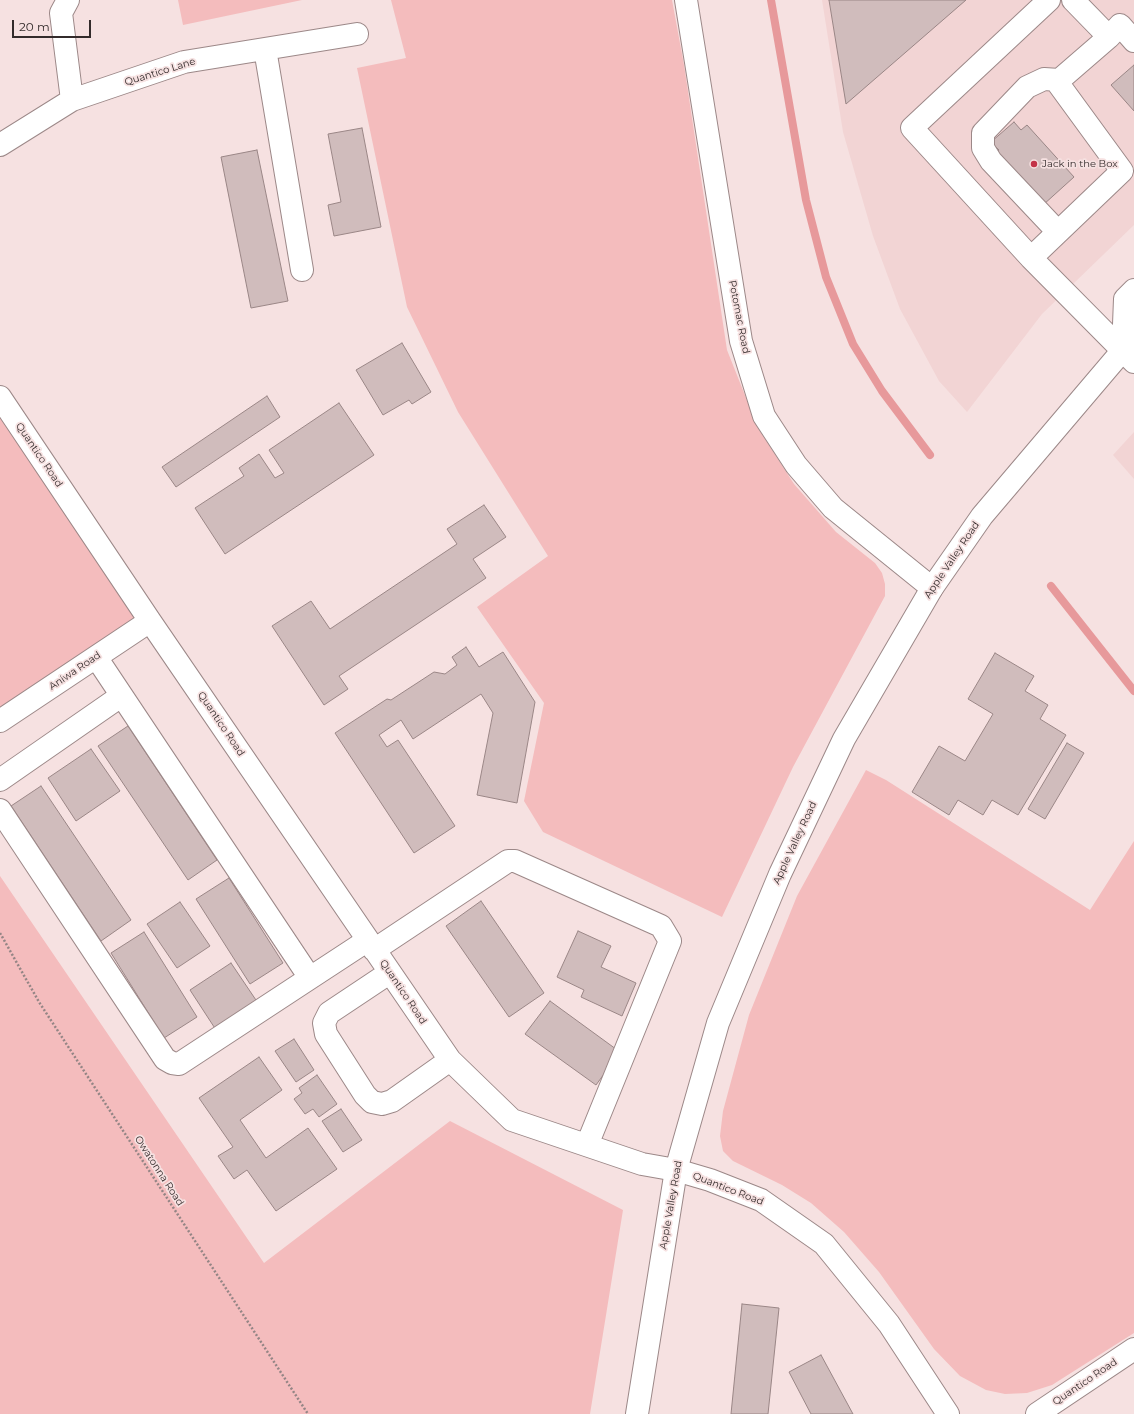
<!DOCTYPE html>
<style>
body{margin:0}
#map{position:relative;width:1134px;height:1414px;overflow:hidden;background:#f6e1e1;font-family:Montserrat,sans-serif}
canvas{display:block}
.scale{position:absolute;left:12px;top:20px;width:79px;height:18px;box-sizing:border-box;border:2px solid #332b2b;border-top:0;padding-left:5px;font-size:12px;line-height:14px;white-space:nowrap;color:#332b2b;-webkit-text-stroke:3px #f6e1e1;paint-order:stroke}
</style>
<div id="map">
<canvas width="1134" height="1414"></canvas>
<div class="scale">20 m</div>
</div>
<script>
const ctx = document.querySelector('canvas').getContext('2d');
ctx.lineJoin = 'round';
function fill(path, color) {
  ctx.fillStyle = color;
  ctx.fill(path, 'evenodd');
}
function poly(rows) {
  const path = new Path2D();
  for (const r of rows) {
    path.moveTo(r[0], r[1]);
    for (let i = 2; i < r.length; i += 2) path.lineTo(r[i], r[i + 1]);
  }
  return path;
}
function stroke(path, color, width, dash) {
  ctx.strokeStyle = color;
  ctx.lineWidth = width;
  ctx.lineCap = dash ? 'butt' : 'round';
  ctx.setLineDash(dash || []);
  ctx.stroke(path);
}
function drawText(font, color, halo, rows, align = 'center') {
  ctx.font = font + ' Montserrat,sans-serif';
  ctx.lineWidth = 3.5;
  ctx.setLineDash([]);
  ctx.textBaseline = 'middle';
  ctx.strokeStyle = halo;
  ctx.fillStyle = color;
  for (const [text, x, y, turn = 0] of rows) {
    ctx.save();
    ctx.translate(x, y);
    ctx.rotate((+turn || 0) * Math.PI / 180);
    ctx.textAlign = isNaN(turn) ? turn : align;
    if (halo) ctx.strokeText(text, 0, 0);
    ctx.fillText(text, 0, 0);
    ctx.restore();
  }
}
fill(poly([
 [822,0,1134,0,1134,225,1042,314,967,412,939,381,900,309,873,236,843,132],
 [1134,432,1134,479,1113,455]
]), '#f2d4d4');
fill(poly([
 [178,0,302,0,183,25],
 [391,0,672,0,684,65,727,350,758,428,794,484,836,532,875,563,882,573,885,584,885,596,793,767,722,917,543,832,524,801,544,703,477,607,548,556,458,412,407,307,357,68,406,58],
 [0,417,150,621,0,721],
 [866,770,886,780,1090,910,1134,841,1134,1333,1052,1385,1027,1393,1005,1394,986,1390,960,1376,934,1349,879,1272,844,1232,811,1203,782,1185,733,1161,723,1151,720,1136,723,1111,749,1015,797,896],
 [0,876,264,1263,450,1121,623,1210,590,1414,0,1414]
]), '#f4bcbd');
stroke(poly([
 [771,0,806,200,826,277,853,344,882,391,930,455],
 [1051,586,1134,691]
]), '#e7999b', 8);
const building = poly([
 [829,0,966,0,846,104,829,0],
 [1134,65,1134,111,1111,85,1134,65],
 [1014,122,1021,130,1027,125,1074,177,1043,205,996,153,999,150,991,142,1014,122],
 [362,128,381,227,334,236,328,205,341,202,328,134,362,128],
 [257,150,288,301,251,308,221,157,257,150],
 [402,343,431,392,412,404,409,400,383,415,356,370,402,343],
 [267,396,280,417,176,487,162,467,267,396],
 [339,403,374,455,225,554,195,508,244,476,239,468,259,454,275,478,284,473,269,450,339,403],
 [484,505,506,537,473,559,486,578,339,676,348,689,324,705,272,626,311,601,330,629,457,544,447,529,484,505],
 [466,647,479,667,503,652,535,702,517,803,477,795,493,713,481,694,413,739,401,720,379,735,387,747,398,740,455,826,414,853,335,733,387,699,391,700,434,672,445,674,457,665,452,657,466,647],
 [995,653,1034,676,1025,691,1048,705,1040,719,1066,735,1018,815,992,800,983,815,958,800,949,815,912,792,939,746,965,761,993,714,968,699,995,653],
 [128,726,217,860,188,880,98,746,128,726],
 [1067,743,1084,753,1045,819,1028,809,1067,743],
 [91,749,120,791,76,821,48,778,91,749],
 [41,786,131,920,101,941,11,806,41,786],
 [229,878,283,963,250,984,196,899,229,878],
 [481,901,544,993,509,1017,446,926,481,901],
 [180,902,210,946,177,968,147,924,180,902],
 [578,931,611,946,601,967,636,983,622,1016,581,997,584,990,557,977,578,931],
 [144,932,197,1017,164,1038,111,953,144,932],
 [231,963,260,1006,218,1033,190,990,231,963],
 [550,1001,620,1052,596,1085,525,1034,550,1001],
 [294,1039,314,1070,296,1082,275,1051,294,1039],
 [259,1057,282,1090,240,1120,266,1158,308,1128,337,1169,276,1211,247,1170,234,1179,218,1156,233,1147,199,1098,259,1057],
 [317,1075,337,1104,319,1117,313,1109,305,1114,294,1099,302,1093,299,1088,317,1075],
 [341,1109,362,1140,343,1152,322,1121,341,1109],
 [742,1304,779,1308,768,1414,731,1414,742,1304],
 [821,1355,853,1414,811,1414,789,1372,821,1355]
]);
fill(building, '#d0bcbc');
stroke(building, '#9a8686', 1);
const minor = poly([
 [68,0,61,13,72,100],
 [686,0,741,341,764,416,796,465,833,508,932,588],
 [1049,0,912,128,1031,258,1134,362],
 [1109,37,1120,25,1134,41],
 [265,49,302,270],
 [0,145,72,100,184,62,357,34],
 [1058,232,991,161,983,148,983,133,1027,87,1044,79,1059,80],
 [1031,258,1122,171,1057,82,1109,37,1073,0],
 [0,397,150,621,450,1060,512,1120,642,1164,676,1170,710,1180,761,1200,824,1244,889,1324,948,1414],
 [96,657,310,978,368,940],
 [0,721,150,621],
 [0,780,121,696],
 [0,810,165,1059,172,1063,179,1064,310,978],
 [374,950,508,861,515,861,661,926,670,941,587,1145],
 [389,973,329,1013,324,1023,326,1034,365,1095,372,1102,382,1104,392,1101,450,1060],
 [1037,1414,1134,1349]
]);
const major = poly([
 [1123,350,1125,299,1134,290],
 [637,1414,676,1170,718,1023,780,874,844,739,932,588,982,516,1123,350,1134,348]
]);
stroke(minor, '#9c8888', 24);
stroke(major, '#9c8888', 24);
stroke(poly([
 [0,933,39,1002,308,1414]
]), '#948585', 2.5, [2, 2]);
stroke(minor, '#fff', 22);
stroke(major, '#fff', 22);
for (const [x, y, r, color] of [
 [1034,164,4,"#c33348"]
]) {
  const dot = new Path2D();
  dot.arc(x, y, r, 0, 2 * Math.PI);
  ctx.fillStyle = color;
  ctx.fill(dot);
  stroke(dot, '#f6e1e1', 1.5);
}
drawText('10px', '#332b2b', '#f6e1e1', [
 ["Quantico Lane",160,72,-17],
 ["Potomac Road",739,317,79],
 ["Quantico Road",39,455,56],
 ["Apple Valley Road",952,560,-56],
 ["Aniwa Road",75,671,-34],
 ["Quantico Road",221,724,56],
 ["Apple Valley Road",795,843,-65],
 ["Quantico Road",403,992,56],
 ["Owatonna Road",159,1171,57],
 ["Quantico Road",728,1189,21],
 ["Apple Valley Road",671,1205,-80],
 ["Quantico Road",1085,1382,-34]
]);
drawText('10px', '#332b2b', '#f6e1e1', [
 ["Jack in the Box",1042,164]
], 'left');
</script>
